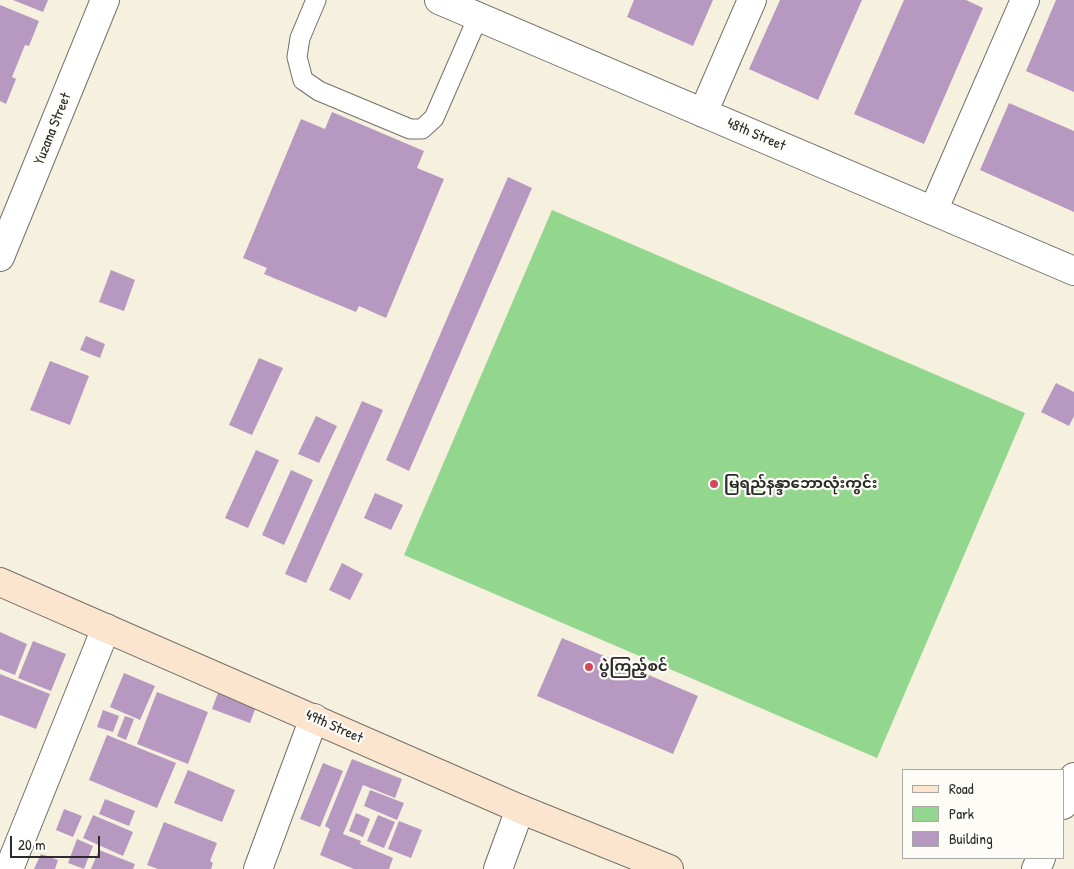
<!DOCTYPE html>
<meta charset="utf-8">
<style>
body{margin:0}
#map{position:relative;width:1074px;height:869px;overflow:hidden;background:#f6f0de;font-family:"Patrick Hand",sans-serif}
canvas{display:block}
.legend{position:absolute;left:902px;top:769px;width:162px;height:90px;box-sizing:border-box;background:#fdfcf7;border:1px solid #a9a8a5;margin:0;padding:6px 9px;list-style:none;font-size:15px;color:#2b2b2b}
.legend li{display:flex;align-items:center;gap:10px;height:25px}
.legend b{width:25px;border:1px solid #a9a8a5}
.scale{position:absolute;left:10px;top:836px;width:90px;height:22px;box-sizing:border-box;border:2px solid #2b2b2b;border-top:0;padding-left:6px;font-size:15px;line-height:18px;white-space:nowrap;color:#2b2b2b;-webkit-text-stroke:4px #fdfcf7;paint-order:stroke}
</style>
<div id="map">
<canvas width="1074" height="869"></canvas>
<ul class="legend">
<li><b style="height:6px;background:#fce5cf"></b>Road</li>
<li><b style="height:14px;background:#93d68e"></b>Park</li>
<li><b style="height:14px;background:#b798c1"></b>Building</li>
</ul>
<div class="scale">20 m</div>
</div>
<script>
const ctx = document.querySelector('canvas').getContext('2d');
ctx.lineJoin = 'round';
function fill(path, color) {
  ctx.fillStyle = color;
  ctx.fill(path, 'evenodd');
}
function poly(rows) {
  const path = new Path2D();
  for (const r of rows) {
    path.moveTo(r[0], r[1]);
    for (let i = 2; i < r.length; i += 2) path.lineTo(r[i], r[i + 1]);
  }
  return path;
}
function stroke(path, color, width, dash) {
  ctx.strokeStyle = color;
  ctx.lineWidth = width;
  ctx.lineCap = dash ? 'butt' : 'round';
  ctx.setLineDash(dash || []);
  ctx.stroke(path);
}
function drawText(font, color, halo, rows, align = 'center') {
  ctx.font = font + ' "Patrick Hand","Noto Sans Myanmar",sans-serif';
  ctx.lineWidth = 4.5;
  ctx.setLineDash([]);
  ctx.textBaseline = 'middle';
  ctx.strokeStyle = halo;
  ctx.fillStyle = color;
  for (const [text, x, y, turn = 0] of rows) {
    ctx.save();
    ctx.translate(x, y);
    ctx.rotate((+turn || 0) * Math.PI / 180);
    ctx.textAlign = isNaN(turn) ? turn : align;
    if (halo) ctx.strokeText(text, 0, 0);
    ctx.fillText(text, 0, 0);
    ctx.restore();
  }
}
fill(poly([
 [552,210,1025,413,877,758,404,555]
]), '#93d68e');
fill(poly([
 [13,0,48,0,43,12],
 [634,0,713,0,693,46,627,17],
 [780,0,862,0,818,100,749,69],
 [904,0,966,0,983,8,924,144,854,114],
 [1056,0,1074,0,1074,92,1026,71],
 [0,5,39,21,29,46,25,45,12,77,16,79,6,104,0,101],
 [1009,103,1074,131,1074,212,980,170],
 [332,112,424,151,417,168,444,179,386,318,359,306,356,312,264,274,267,268,243,258,301,119,325,129],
 [508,177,532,188,409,471,386,460],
 [111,270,135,280,124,311,99,302],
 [86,336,105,344,100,358,80,350],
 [259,358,283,368,252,435,229,425],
 [50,361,89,376,70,425,30,410],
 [1056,383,1074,392,1074,416,1069,426,1041,412],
 [362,401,383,410,306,583,285,574],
 [316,416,337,426,319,463,298,454],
 [256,450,279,460,248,528,225,518],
 [291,470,313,480,284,545,262,535],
 [375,493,403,505,391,530,364,518],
 [342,563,363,574,350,600,329,590],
 [0,632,27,644,15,675,0,669],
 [562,638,698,696,673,754,537,696],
 [33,641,66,654,51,691,18,678],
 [124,673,155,686,140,720,110,707],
 [0,674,50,694,36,729,0,715],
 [219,690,257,704,250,723,212,709],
 [157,692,208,712,188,764,137,744],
 [103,710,119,716,113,732,97,727],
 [125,716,134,719,126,740,117,736],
 [107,735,176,763,157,808,89,780],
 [352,759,402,779,395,798,363,785,343,834,361,841,360,844,393,858,389,869,354,869,320,855,330,829,325,826],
 [323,763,343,771,320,827,300,819],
 [188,770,235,790,222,822,174,803],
 [370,790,404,803,397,820,364,806],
 [105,799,135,811,129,826,99,814],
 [64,809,82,816,73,837,56,830],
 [356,813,370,819,363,837,349,831],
 [93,815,133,832,123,856,83,838],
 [378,815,395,822,384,848,367,841],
 [399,821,422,830,411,858,388,849],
 [164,822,217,843,210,861,213,863,211,869,158,869,147,865],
 [77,839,93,846,84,869,68,863],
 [99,850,135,864,133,869,91,869],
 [41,854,58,860,55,869,34,869]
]), '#b798c1');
const service = poly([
 [316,0,300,38,297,57,303,80,319,91,410,129,422,129,434,118,478,17]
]);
const minor = poly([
 [439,0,1074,271],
 [703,113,752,0],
 [933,211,1025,0],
 [0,257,105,0],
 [1063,805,1074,777],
 [9,869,106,628],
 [258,869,314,718],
 [498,869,520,809],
 [1036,869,1041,858]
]);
const secondary = poly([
 [0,582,520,809,669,869]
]);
stroke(service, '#72706a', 21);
stroke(minor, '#72706a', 30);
stroke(secondary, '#72706a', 30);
stroke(service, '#fff', 19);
stroke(minor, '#fff', 28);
stroke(secondary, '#fce5cf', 28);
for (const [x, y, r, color] of [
 [714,484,5,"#d1495b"],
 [589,667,5,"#d1495b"]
]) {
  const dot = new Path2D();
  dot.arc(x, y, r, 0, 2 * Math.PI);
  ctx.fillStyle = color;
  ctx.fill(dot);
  stroke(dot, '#fdfcf7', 2);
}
drawText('15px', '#2b2b2b', '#fdfcf7', [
 ["Yuzana Street",53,129,-68],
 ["48th Street",756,135,23],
 ["49th Street",334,727,24]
]);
drawText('bold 15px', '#2b2b2b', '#fdfcf7', [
 ["မြရည်နန္ဒာဘောလုံးကွင်း",724,484],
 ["ပွဲကြည့်စင်",599,667]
], 'left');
</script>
